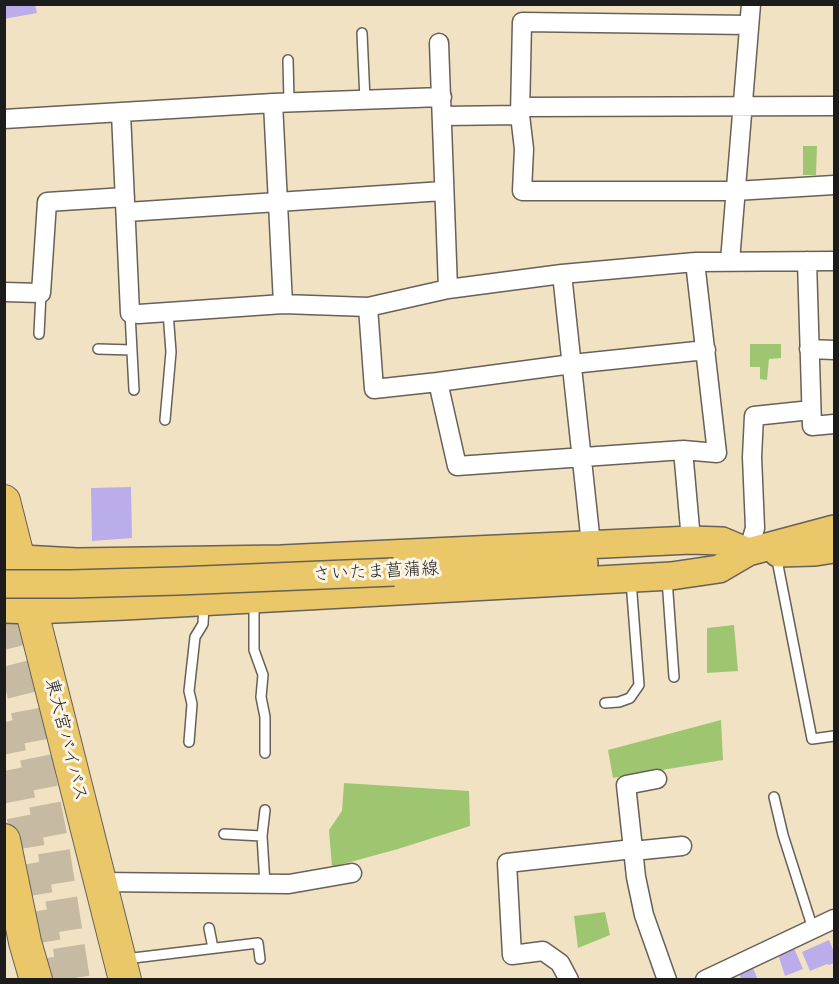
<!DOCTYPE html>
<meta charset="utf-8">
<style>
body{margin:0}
#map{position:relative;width:839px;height:984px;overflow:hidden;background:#f2e2c4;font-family:"Architects Daughter",sans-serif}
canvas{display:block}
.frame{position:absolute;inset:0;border:6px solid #1c1c1c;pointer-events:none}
</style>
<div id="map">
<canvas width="839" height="984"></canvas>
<div class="frame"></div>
</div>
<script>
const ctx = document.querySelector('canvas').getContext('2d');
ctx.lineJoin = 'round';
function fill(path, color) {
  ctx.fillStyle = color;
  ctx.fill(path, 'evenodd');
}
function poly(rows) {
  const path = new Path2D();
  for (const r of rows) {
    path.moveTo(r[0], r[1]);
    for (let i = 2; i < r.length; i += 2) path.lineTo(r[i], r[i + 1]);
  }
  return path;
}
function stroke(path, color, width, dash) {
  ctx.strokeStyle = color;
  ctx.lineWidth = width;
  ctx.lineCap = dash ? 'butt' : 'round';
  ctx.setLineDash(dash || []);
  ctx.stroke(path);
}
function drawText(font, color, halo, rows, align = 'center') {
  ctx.font = font + ' "Architects Daughter","Klee One",sans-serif';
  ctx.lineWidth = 6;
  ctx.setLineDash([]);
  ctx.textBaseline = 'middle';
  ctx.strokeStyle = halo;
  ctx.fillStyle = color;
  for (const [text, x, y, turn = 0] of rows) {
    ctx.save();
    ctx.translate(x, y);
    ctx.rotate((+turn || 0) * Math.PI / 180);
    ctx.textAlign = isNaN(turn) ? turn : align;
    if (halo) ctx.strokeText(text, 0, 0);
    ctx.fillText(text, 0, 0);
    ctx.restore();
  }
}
fill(poly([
 [803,146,817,146,816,175,803,175],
 [750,344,781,344,781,358,769,359,767,380,760,379,760,367,750,367],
 [734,625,738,671,707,673,707,628],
 [721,720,723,760,613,778,608,750],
 [344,783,469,791,470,826,398,849,332,867,329,830,342,811],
 [605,912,610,935,578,948,574,916]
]), '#9ec671');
fill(poly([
 [4,4,35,4,37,13,4,19],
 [131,487,132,538,92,541,91,488],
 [829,940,834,952,834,963,829,965,827,964,810,971,802,952],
 [794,948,803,969,785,976,778,954],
 [753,968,758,980,742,980,739,974]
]), '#baadea');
stroke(poly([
 [4,617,25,701,53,846,74,980],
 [4,722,28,844,51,980]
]), '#c7baa2', 32, [32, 16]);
const lane = poly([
 [362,33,365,100],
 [288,60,289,102],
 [130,313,134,390],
 [39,334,41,293],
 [98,349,132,350],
 [165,420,171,352,168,312],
 [776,555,812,739,834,736],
 [667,579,674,677],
 [254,602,254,650,263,675,261,697,265,717,265,753],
 [605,703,619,702,630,698,639,685,631,581],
 [189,742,192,704,189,691,195,637,203,624,204,604],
 [774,797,783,835,813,929],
 [224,834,262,836],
 [265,884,262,836,265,810],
 [209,928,213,948],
 [125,959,258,943,260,959]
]);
const street = poly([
 [749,25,522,22,520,115,524,149,522,191,735,191,834,185],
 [439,43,448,289],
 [273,103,283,304],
 [520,107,834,106],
 [121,113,130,313,139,314,283,304,368,307,448,289,562,274,695,262,834,261],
 [443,116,520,115],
 [4,119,273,103,442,97],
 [127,212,443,191],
 [730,261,751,4],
 [807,261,812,426,834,424],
 [562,274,591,544],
 [4,292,41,293,47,202,125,197],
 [368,307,374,389,438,382,457,466,683,450,717,453,695,262],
 [809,349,834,350],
 [438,382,572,364,706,350],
 [683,450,691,540],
 [748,552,755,528,752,457,754,416,811,410],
 [633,849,626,785,657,779],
 [633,851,682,846],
 [100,882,289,884,352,873],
 [569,980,560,963,543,951,512,955,507,863,633,849,636,877,644,915,667,980],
 [705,980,834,919]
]);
const primary = poly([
 [778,553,815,552,834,549],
 [4,558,77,562,281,559,691,540,722,541,748,552],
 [394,572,584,563],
 [4,609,32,610,125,606,671,576,719,569,748,552,834,529]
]);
const highway = poly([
 [4,501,125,980],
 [4,840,25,942,36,980]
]);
stroke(lane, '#676157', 12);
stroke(street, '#676157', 21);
stroke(primary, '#676157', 30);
stroke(highway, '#676157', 34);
stroke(lane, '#fff', 9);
stroke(street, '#fff', 18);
stroke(primary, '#eac769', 27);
stroke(highway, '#eac769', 32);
const primaryBridge = poly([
 [4,584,71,584,178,581,394,572]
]);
stroke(primaryBridge, '#676157', 30, []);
stroke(primaryBridge, '#eac769', 27);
drawText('18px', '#1c1c1c', '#fcf5e5', [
 ["さいたま菖蒲線",376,573,-3],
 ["東大宮バイパス",65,740,76]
]);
</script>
